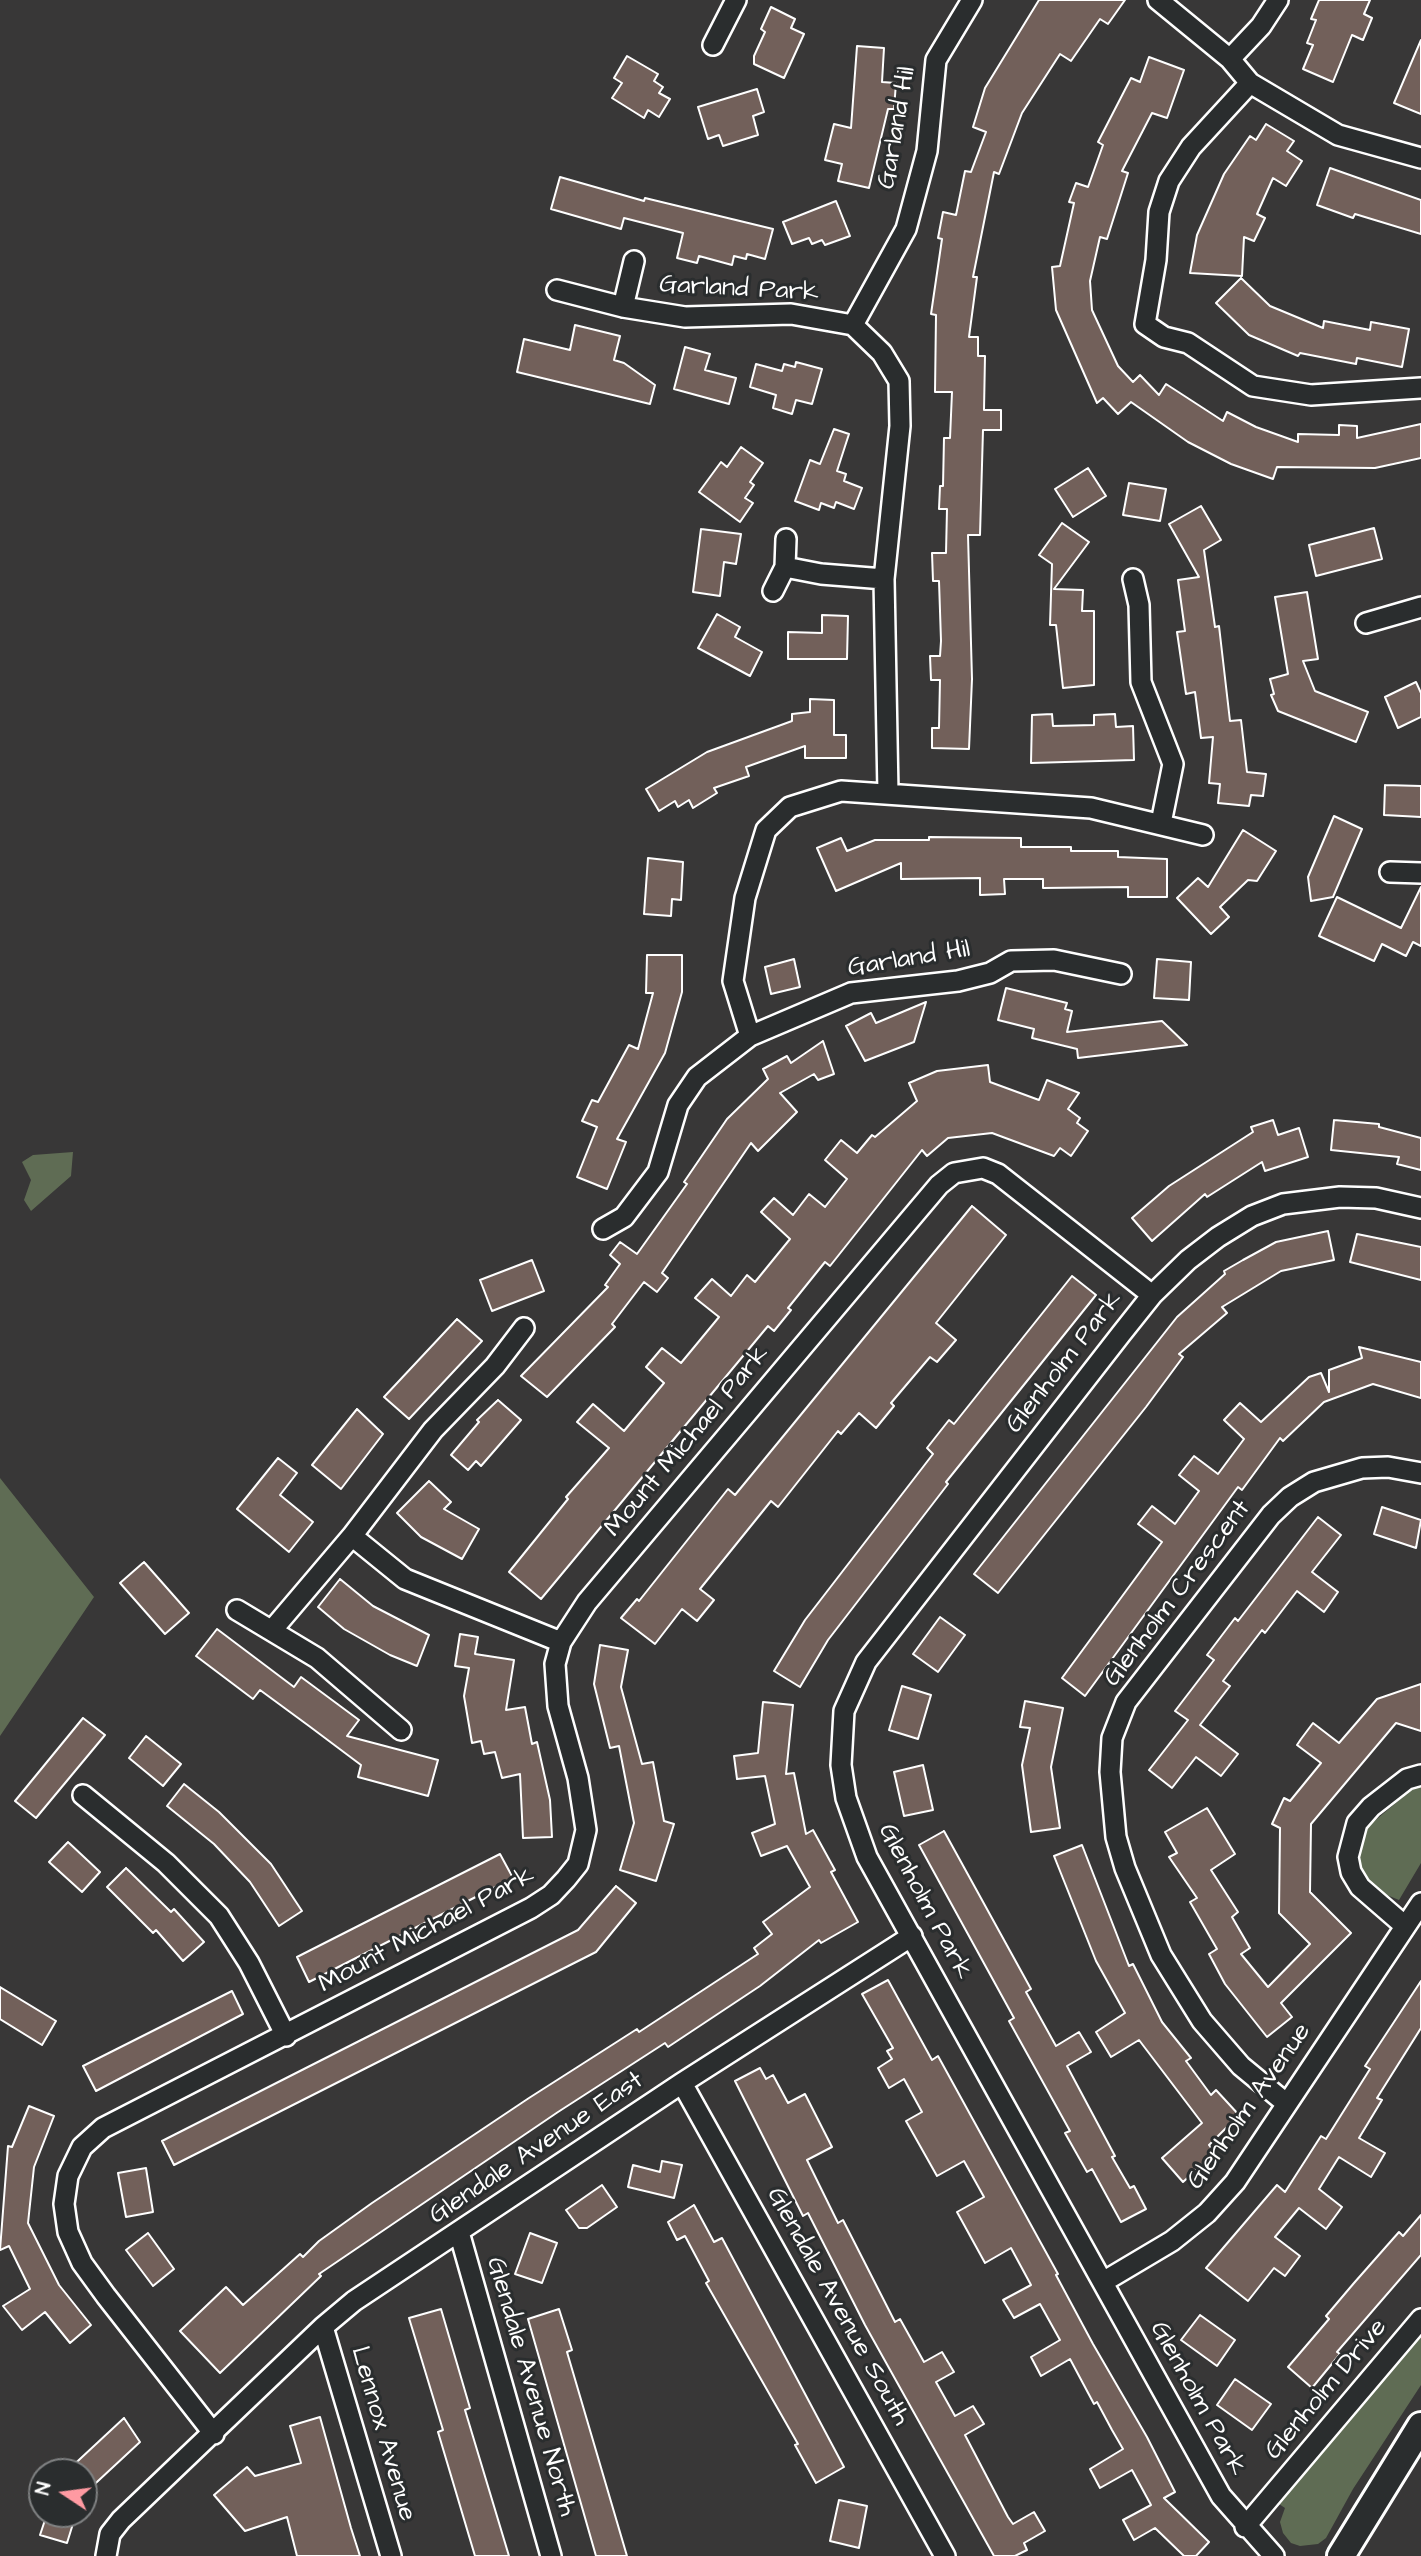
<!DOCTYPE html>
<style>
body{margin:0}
#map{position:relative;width:1421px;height:2556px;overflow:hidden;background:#383737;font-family:"Architects Daughter",sans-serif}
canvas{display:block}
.north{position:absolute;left:28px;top:2458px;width:70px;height:70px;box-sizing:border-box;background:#2a2d2e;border:2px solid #7f8182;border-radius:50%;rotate:283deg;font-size:19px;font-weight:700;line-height:28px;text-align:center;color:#fff}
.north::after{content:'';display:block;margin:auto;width:24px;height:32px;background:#ff9aa2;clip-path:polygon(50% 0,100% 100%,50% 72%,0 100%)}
</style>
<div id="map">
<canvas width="1421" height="2556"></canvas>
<div class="north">N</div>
</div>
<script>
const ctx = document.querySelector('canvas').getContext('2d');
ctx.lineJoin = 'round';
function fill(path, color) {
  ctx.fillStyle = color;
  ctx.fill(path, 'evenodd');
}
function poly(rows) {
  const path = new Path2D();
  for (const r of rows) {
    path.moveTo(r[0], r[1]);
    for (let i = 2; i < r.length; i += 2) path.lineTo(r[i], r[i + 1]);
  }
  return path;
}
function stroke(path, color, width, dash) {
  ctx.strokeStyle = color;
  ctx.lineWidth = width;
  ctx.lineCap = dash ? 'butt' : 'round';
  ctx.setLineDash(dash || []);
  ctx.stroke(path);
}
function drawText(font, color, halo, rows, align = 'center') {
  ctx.font = font + ' "Architects Daughter",sans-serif';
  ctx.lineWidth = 6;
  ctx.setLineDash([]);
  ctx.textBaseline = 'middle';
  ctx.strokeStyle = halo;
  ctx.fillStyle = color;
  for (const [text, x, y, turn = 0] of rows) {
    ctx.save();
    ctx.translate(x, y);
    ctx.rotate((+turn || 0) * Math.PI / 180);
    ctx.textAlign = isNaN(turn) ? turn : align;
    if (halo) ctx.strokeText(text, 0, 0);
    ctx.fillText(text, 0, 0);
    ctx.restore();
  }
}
fill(poly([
 [73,1152,71,1176,31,1211,24,1200,31,1180,22,1162,33,1155],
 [0,1478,94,1597,0,1736],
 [1416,1786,1421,1786,1421,1863,1399,1900,1382,1893,1368,1880,1358,1861,1365,1829],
 [1421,2331,1421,2385,1353,2489,1326,2538,1318,2544,1300,2546,1291,2543,1283,2533,1280,2522,1285,2508,1279,2504]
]), '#5f6c54');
const building = poly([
 [1039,0,1125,0,1108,24,1100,19,1071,61,1060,54,1022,113,999,174,994,172,973,277,977,277,969,337,978,337,978,356,985,356,984,410,1001,410,1001,430,983,430,980,535,968,535,972,679,969,749,932,748,932,728,939,728,940,680,931,680,930,656,940,656,941,641,939,581,933,581,932,553,946,553,947,509,939,509,940,486,943,486,944,438,950,438,952,392,935,392,936,315,931,314,942,239,938,238,943,212,956,215,965,171,971,172,986,132,973,127,985,88,1039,0],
 [1319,0,1370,0,1364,14,1372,18,1363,40,1352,35,1333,82,1303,69,1313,45,1307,43,1316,20,1311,19,1319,0],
 [771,7,795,19,791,28,804,34,784,78,754,64,754,56,765,32,761,29,771,7],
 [1421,40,1421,114,1394,103,1421,40],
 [857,46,884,48,882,82,896,83,894,109,888,109,869,188,838,181,842,164,825,160,834,124,851,128,857,46],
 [627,56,658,74,654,81,663,87,659,93,670,99,659,117,648,110,644,118,612,98,622,83,614,78,627,56],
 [1149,57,1184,70,1167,118,1152,113,1122,171,1128,173,1107,239,1100,237,1090,281,1092,310,1118,366,1133,382,1140,375,1159,395,1166,384,1223,421,1227,412,1256,427,1298,442,1298,434,1339,435,1339,425,1357,426,1357,438,1421,424,1421,458,1375,468,1277,467,1273,479,1231,464,1188,442,1131,402,1118,414,1103,398,1097,403,1056,310,1052,267,1060,266,1074,203,1069,202,1076,183,1088,187,1103,145,1098,142,1131,78,1140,82,1149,57],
 [757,89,764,112,753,116,758,135,723,146,719,135,708,139,698,107,757,89],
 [1266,124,1294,141,1287,151,1302,161,1286,186,1273,178,1257,214,1265,218,1254,241,1244,237,1242,276,1190,273,1197,235,1224,174,1250,136,1256,140,1266,124],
 [1330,168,1421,200,1421,234,1355,214,1353,218,1317,205,1330,168],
 [560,177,644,201,645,198,773,229,765,259,747,254,746,259,734,256,732,265,699,256,697,263,677,258,683,233,624,218,621,229,551,209,560,177],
 [836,201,850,236,825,245,822,240,812,244,809,238,792,244,783,222,836,201],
 [1241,278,1270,306,1323,328,1324,321,1370,330,1371,322,1409,329,1402,367,1357,358,1356,364,1300,353,1298,356,1249,335,1216,303,1241,278],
 [575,325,620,336,614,360,624,363,655,385,650,404,517,372,524,339,570,350,575,325],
 [685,347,710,354,705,370,736,378,729,404,674,389,685,347],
 [796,362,822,369,812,404,796,400,792,414,773,408,776,395,750,387,756,364,782,371,784,364,795,367,796,362],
 [834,429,849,434,837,471,846,474,844,481,862,488,854,509,836,502,834,508,821,503,819,510,795,501,810,460,820,464,834,429],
 [741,447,763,463,750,482,754,485,745,498,753,503,740,522,699,492,721,462,727,467,741,447],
 [1088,468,1106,496,1073,517,1055,489,1088,468],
 [1129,483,1166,489,1160,521,1123,515,1129,483],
 [1201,506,1221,540,1204,550,1215,627,1219,626,1230,721,1241,720,1247,772,1266,774,1263,796,1251,795,1249,806,1218,803,1220,784,1209,783,1213,737,1201,738,1195,692,1186,694,1177,632,1185,631,1178,580,1199,577,1169,524,1201,506],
 [1062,523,1089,542,1054,589,1083,590,1082,611,1094,611,1094,685,1063,688,1056,625,1050,625,1052,564,1039,555,1062,523],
 [1374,528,1382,559,1316,576,1309,545,1374,528],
 [701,529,741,534,736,564,724,562,720,596,693,592,701,529],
 [1307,592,1318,659,1303,661,1315,691,1368,712,1356,742,1278,711,1271,695,1274,694,1270,679,1288,674,1275,597,1307,592],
 [717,614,740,627,735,637,762,652,750,676,698,648,717,614],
 [822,615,848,616,847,659,788,659,788,632,822,633,822,615],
 [1416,682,1421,693,1421,717,1398,728,1385,697,1416,682],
 [810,699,834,700,834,735,846,735,846,758,805,758,805,746,746,767,749,776,714,788,717,793,693,808,689,800,678,807,675,801,659,811,646,789,707,752,792,721,792,714,810,712,810,699],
 [1052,714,1053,726,1094,725,1094,715,1115,714,1116,727,1133,726,1134,760,1031,763,1032,715,1052,714],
 [1385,785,1421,786,1421,817,1384,815,1385,785],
 [1334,816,1362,829,1333,897,1311,901,1308,877,1334,816],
 [1243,830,1276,851,1257,881,1248,880,1220,907,1229,917,1211,934,1177,898,1198,878,1208,887,1243,830],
 [929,837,1021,838,1021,847,1071,847,1071,851,1118,851,1118,857,1167,859,1167,897,1128,897,1128,887,1043,888,1043,879,1004,879,1005,894,980,895,980,878,901,879,901,863,836,891,817,848,841,838,847,851,875,840,929,840,929,837],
 [648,858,683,862,681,900,672,899,671,916,644,914,648,858],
 [1421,887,1421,946,1413,942,1406,956,1382,944,1374,961,1319,936,1337,897,1401,928,1421,887],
 [647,955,682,955,682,992,665,1053,617,1139,626,1142,607,1189,577,1177,597,1127,582,1121,592,1100,598,1102,629,1045,638,1049,653,993,646,993,647,955],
 [794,959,800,987,771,994,765,967,794,959],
 [1157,959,1191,962,1189,1000,1154,998,1157,959],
 [1006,988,1067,1003,1065,1009,1072,1011,1067,1032,1162,1021,1187,1045,1078,1058,1077,1049,1032,1038,1034,1029,998,1020,1006,988],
 [926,1002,914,1042,865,1061,846,1026,871,1013,876,1023,926,1002],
 [823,1041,834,1074,818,1080,814,1074,780,1093,797,1112,758,1151,751,1143,662,1273,668,1278,657,1292,644,1282,612,1324,615,1327,547,1397,521,1376,608,1287,605,1285,620,1264,610,1255,620,1242,637,1254,687,1184,684,1182,727,1119,768,1079,763,1069,787,1056,791,1063,823,1041],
 [988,1065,990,1082,1039,1100,1047,1080,1079,1093,1068,1109,1080,1118,1077,1123,1088,1131,1071,1156,1060,1148,1054,1156,992,1133,948,1138,927,1156,922,1150,830,1266,825,1262,788,1308,791,1310,774,1331,768,1326,541,1599,509,1572,568,1499,566,1497,609,1448,577,1422,593,1404,624,1431,664,1383,646,1367,662,1348,681,1363,719,1317,695,1298,712,1279,731,1296,747,1275,755,1282,790,1239,761,1212,774,1198,793,1215,809,1194,825,1207,847,1179,825,1160,841,1140,857,1153,872,1135,875,1137,917,1101,909,1083,937,1071,988,1065],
 [1273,1120,1278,1135,1299,1128,1308,1157,1265,1171,1262,1162,1207,1197,1205,1194,1152,1241,1132,1218,1169,1186,1253,1132,1251,1127,1273,1120],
 [1334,1120,1379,1124,1379,1127,1421,1138,1421,1170,1397,1164,1399,1157,1331,1150,1334,1120],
 [972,1206,1006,1235,936,1323,956,1340,937,1362,930,1357,891,1403,894,1406,876,1428,859,1413,841,1434,838,1431,778,1507,771,1501,700,1589,714,1600,697,1621,682,1609,655,1644,621,1618,637,1599,639,1601,728,1489,735,1495,972,1206],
 [1328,1231,1334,1260,1281,1271,1222,1307,1227,1313,1179,1354,1183,1357,1146,1407,998,1593,974,1574,1177,1317,1225,1274,1224,1271,1243,1260,1276,1242,1328,1231],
 [1357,1234,1421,1247,1421,1280,1350,1262,1357,1234],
 [532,1260,544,1291,492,1311,480,1280,532,1260],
 [1072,1276,1096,1295,946,1482,948,1484,828,1640,800,1687,774,1671,805,1620,933,1454,927,1448,949,1420,954,1424,1072,1276],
 [457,1319,482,1341,409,1419,384,1397,457,1319],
 [1359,1347,1421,1362,1421,1398,1373,1384,1324,1402,1283,1441,1280,1438,1242,1490,1238,1487,1085,1696,1062,1678,1162,1542,1138,1524,1152,1506,1175,1524,1199,1491,1179,1475,1194,1456,1218,1474,1244,1439,1224,1420,1240,1403,1261,1422,1309,1377,1321,1373,1329,1392,1329,1370,1362,1358,1359,1347],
 [498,1400,521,1420,481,1466,476,1461,468,1470,451,1455,479,1422,477,1420,498,1400],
 [357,1409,383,1434,341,1489,312,1465,357,1409],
 [278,1458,297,1473,280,1495,313,1522,289,1552,237,1509,278,1458],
 [429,1481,451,1502,444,1509,479,1529,462,1559,421,1537,397,1513,429,1481],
 [1382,1507,1421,1520,1416,1548,1374,1534,1382,1507],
 [1318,1517,1341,1535,1312,1572,1338,1592,1324,1612,1297,1591,1265,1633,1262,1630,1223,1681,1230,1686,1200,1725,1238,1754,1221,1776,1196,1757,1172,1788,1149,1770,1188,1720,1175,1711,1214,1660,1207,1655,1235,1618,1238,1621,1318,1517],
 [144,1562,189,1613,165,1634,120,1583,144,1562],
 [340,1579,373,1606,429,1635,417,1666,390,1655,344,1629,318,1607,340,1579],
 [940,1617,965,1635,938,1672,913,1654,940,1617],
 [217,1629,294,1687,301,1677,359,1720,347,1736,438,1760,428,1796,358,1777,361,1765,309,1726,260,1690,253,1699,196,1656,217,1629],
 [460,1634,478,1637,475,1654,514,1660,506,1710,525,1707,532,1744,537,1742,550,1800,552,1837,523,1838,520,1774,502,1778,495,1752,484,1754,481,1741,472,1743,464,1696,469,1668,455,1666,460,1634],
 [600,1645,628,1650,621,1687,642,1764,653,1762,664,1821,674,1824,656,1881,620,1870,634,1823,619,1746,610,1748,594,1684,600,1645],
 [1421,1684,1421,1731,1396,1723,1311,1824,1310,1892,1351,1933,1281,2003,1292,2017,1267,2037,1225,1984,1209,1954,1217,1949,1190,1902,1197,1898,1169,1857,1177,1853,1165,1832,1207,1808,1235,1854,1211,1870,1238,1912,1232,1917,1250,1948,1241,1954,1268,1987,1310,1944,1279,1913,1280,1828,1272,1824,1284,1798,1290,1801,1321,1763,1297,1745,1301,1739,1313,1723,1339,1743,1377,1699,1421,1684],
 [902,1686,931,1695,918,1739,889,1730,902,1686],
 [1025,1701,1063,1708,1051,1767,1060,1828,1031,1832,1022,1765,1030,1728,1020,1727,1025,1701],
 [763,1702,793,1705,786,1774,794,1773,806,1834,813,1830,835,1870,831,1872,858,1922,821,1943,819,1940,760,1986,668,2047,665,2043,558,2112,319,2274,321,2276,220,2373,180,2331,226,2287,243,2305,300,2254,303,2257,319,2241,372,2203,529,2098,637,2029,639,2032,758,1954,754,1948,772,1934,763,1922,810,1887,787,1846,761,1856,752,1833,775,1824,765,1776,737,1779,734,1756,758,1753,763,1702],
 [83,1718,105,1735,36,1818,15,1801,83,1718],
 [146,1736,181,1764,163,1786,129,1758,146,1736],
 [923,1765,933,1810,904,1816,894,1772,923,1765],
 [184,1784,219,1812,271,1864,302,1911,279,1926,250,1882,214,1844,167,1806,184,1784],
 [944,1831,1031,1989,1026,1992,1056,2046,1079,2032,1091,2052,1067,2066,1115,2156,1112,2157,1130,2188,1134,2186,1146,2209,1121,2222,1092,2169,1087,2172,1065,2133,1070,2131,1009,2021,1014,2018,919,1845,944,1831],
 [68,1842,100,1872,82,1892,49,1862,68,1842],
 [1082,1845,1129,1966,1133,1964,1162,2022,1191,2058,1186,2061,1211,2095,1216,2090,1239,2115,1209,2145,1215,2153,1183,2182,1162,2158,1202,2123,1139,2040,1111,2057,1096,2032,1125,2013,1096,1961,1054,1856,1082,1845],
 [500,1854,513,1878,309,1982,297,1957,500,1854],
 [126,1868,171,1912,174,1909,204,1942,183,1961,156,1930,153,1933,107,1887,126,1868],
 [616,1886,636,1903,596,1952,174,2165,162,2141,578,1930,616,1886],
 [888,1980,932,2060,938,2056,1058,2274,1056,2275,1093,2344,1147,2437,1175,2492,1164,2498,1209,2542,1196,2556,1184,2556,1155,2528,1134,2540,1123,2520,1151,2505,1132,2470,1100,2488,1090,2469,1123,2449,1112,2430,1097,2402,1094,2404,1070,2359,1041,2376,1031,2357,1060,2340,1040,2304,1014,2318,1003,2300,1031,2285,1011,2248,985,2263,957,2212,984,2197,964,2161,937,2176,906,2121,922,2112,904,2079,889,2088,878,2068,892,2059,887,2051,893,2048,862,1994,888,1980],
 [1421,1981,1421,2028,1377,2098,1382,2100,1359,2138,1385,2153,1371,2177,1339,2157,1319,2189,1342,2207,1326,2229,1299,2208,1275,2237,1300,2256,1285,2276,1274,2268,1248,2301,1206,2268,1277,2185,1285,2192,1321,2136,1326,2139,1370,2069,1365,2066,1421,1981],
 [0,1987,56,2021,42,2045,0,2019,0,1987],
 [232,1991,243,2014,96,2091,83,2066,232,1991],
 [760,2068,766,2079,773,2075,788,2103,805,2094,832,2147,807,2160,838,2223,843,2220,895,2322,900,2319,924,2362,942,2352,954,2372,936,2382,955,2416,973,2406,984,2424,965,2435,1008,2517,1013,2524,1034,2512,1045,2531,1024,2543,1027,2550,1015,2556,994,2556,865,2325,808,2213,803,2216,735,2081,760,2068],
 [29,2106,54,2116,34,2167,28,2223,59,2285,91,2325,70,2343,45,2312,22,2330,3,2306,30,2289,9,2246,0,2250,8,2146,12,2147,29,2106],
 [662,2161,682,2165,674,2198,628,2187,633,2165,660,2172,662,2161],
 [146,2168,153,2212,126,2217,118,2173,146,2168],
 [602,2185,617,2207,587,2228,579,2228,566,2210,602,2185],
 [694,2205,714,2242,722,2238,844,2467,816,2483,795,2445,798,2444,706,2283,709,2281,685,2236,677,2240,668,2222,694,2205],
 [1421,2215,1421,2255,1337,2352,1340,2354,1312,2388,1288,2367,1329,2319,1326,2316,1354,2283,1399,2232,1403,2236,1421,2215],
 [148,2233,174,2269,153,2286,126,2250,148,2233],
 [530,2233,557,2243,542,2283,515,2274,530,2233],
 [441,2309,470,2408,465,2410,509,2556,475,2556,438,2432,443,2430,409,2318,441,2309],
 [559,2309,572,2350,567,2352,627,2556,596,2556,528,2319,559,2309],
 [1200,2315,1235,2340,1217,2366,1181,2340,1200,2315],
 [1235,2379,1271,2404,1252,2430,1217,2405,1235,2379],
 [320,2417,351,2528,360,2556,297,2556,287,2517,245,2531,214,2495,247,2467,255,2476,301,2463,290,2426,320,2417],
 [124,2418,140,2442,84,2494,84,2472,66,2472,124,2418],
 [839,2500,867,2506,859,2548,830,2541,839,2500],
 [47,2514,76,2514,67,2543,40,2535,47,2514]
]);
fill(building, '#72605a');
stroke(building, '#fff', 2);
const street = poly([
 [1158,0,1230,59,1250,83,1338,135,1421,158],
 [713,45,736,0],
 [1230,59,1261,26,1278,0],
 [1250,83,1191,147,1169,181,1159,212,1156,260,1145,324,1164,337,1188,343,1253,386,1311,395,1421,388],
 [557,290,623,307,685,317,791,314,853,325],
 [623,307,634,261],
 [853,325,882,353,899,381,900,426,884,579,888,793],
 [853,325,906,229,927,151,936,60,972,0],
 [785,567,821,574,884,579],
 [1133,579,1139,605,1141,682,1173,764,1161,823],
 [773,591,785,567,786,539],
 [1366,623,1421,607],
 [1390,872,1421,873],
 [1121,974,1054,960,1011,961,990,973,958,981,851,993,750,1036,733,981,745,898,766,830,790,807,841,791,1091,808,1203,835],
 [603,1229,624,1217,658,1172,678,1105,697,1077,750,1036],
 [524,1328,495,1366,433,1430,352,1536,405,1579,561,1642],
 [237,1610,317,1658,401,1730],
 [273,1629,352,1536],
 [83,1795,166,1863,219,1916,249,1963,286,2036],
 [1405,1926,1360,1887,1351,1872,1348,1857,1357,1823,1371,1807,1407,1779,1421,1775],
 [682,2083,945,2556],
 [1287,2104,1241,2066,1202,2021,1161,1955,1125,1868,1116,1837,1110,1772,1112,1738,1126,1702,1271,1515,1290,1497,1314,1482,1362,1468,1388,1467,1421,1473],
 [459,2232,551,2556],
 [1103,2282,1172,2241,1207,2213,1235,2182,1421,1903],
 [323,2327,391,2556],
 [214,2434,106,2296,82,2263,68,2232,64,2204,68,2176,82,2147,103,2128,531,1908,551,1895,566,1879,578,1864,586,1830,578,1778,558,1706,555,1664,561,1642,587,1602,939,1185,954,1173,983,1168,998,1174,1152,1295],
 [1245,2527,1421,2319],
 [106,2556,110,2534,121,2520,323,2327,354,2301,682,2083,912,1936],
 [1274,2556,1221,2496,867,1857,846,1798,841,1765,844,1711,866,1662,1121,1334,1152,1295,1188,1260,1218,1237,1252,1216,1283,1204,1340,1197,1376,1198,1421,1208]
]);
const secondary = poly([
 [1341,2556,1421,2426]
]);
stroke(street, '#fff', 24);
stroke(secondary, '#fff', 32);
stroke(street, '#2a2d2e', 19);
stroke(secondary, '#2a2d2e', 26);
drawText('26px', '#fff', '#2a2d2e', [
 ["Garland Hil",898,128,-80],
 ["Garland Park",739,290,3],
 ["Garland Hil",909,960,-9],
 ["Glenholm Park",1065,1363,-52],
 ["Mount Michael Park",688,1442,-50],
 ["Glenholm Crescent",1178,1594,-53],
 ["Glenholm Park",924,1902,62],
 ["Mount Michael Park",427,1931,-28],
 ["Glenholm Avenue",1250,2107,-55],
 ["Glendale Avenue East",537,2149,-34],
 ["Glendale Avenue South",837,2307,61],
 ["Glendale Avenue North",530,2387,74],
 ["Glenholm Drive",1327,2390,-50],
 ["Glenholm Park",1197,2399,61],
 ["Lennox Avenue",382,2434,74]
]);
</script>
